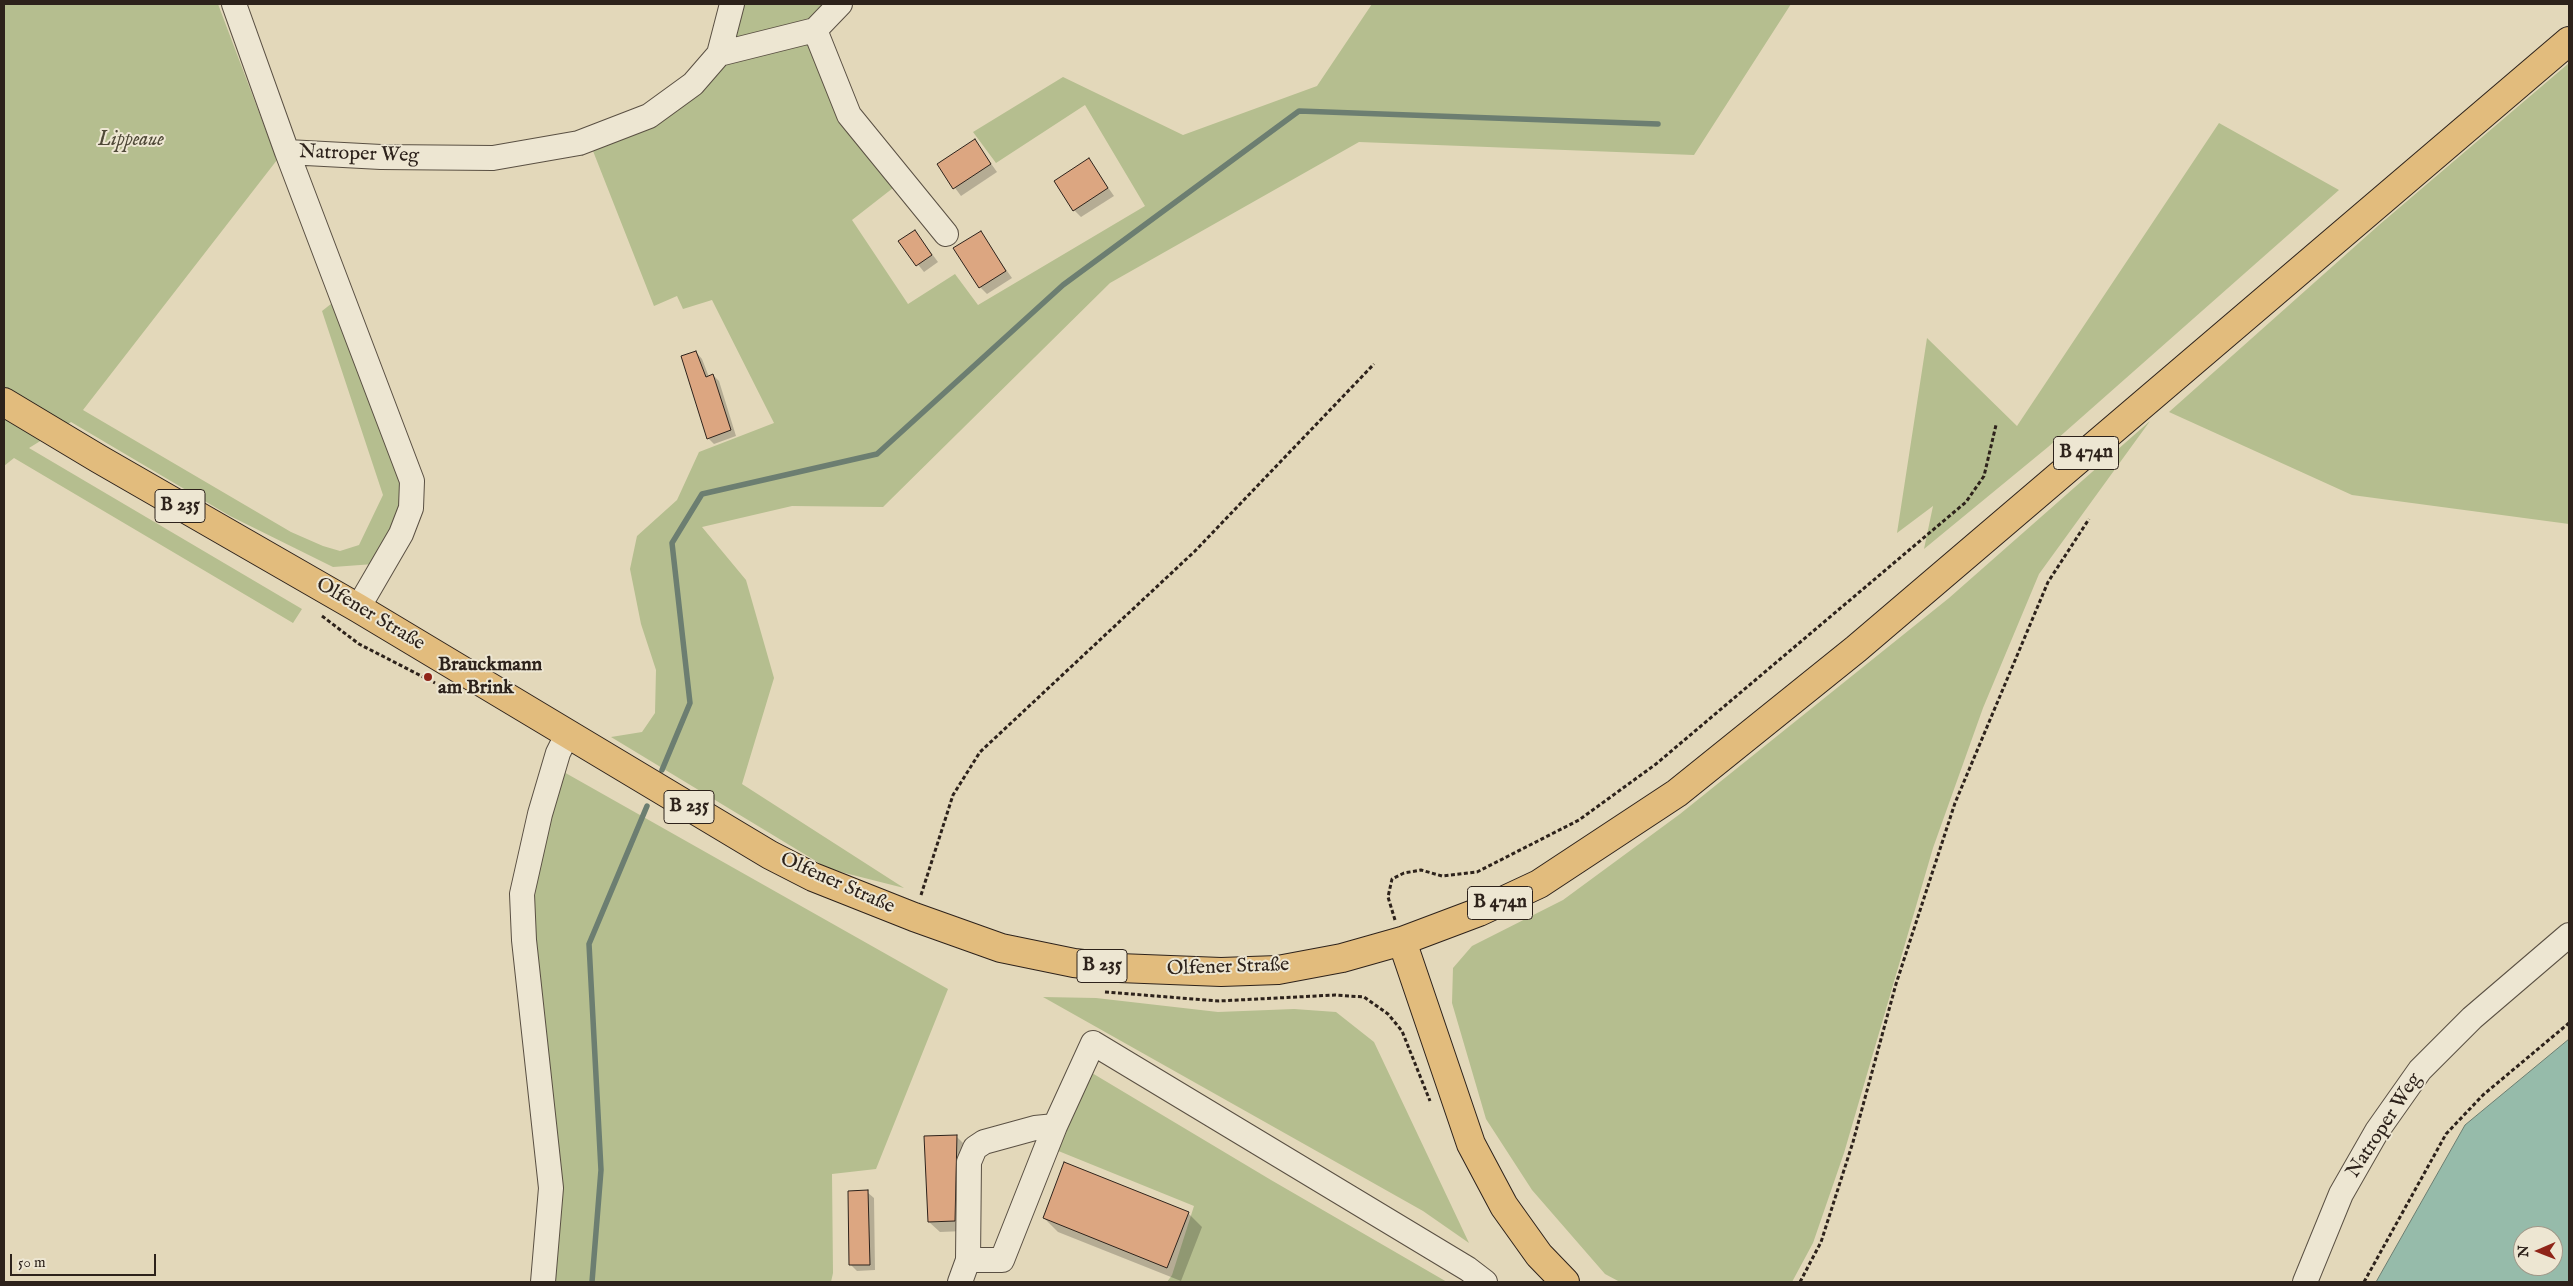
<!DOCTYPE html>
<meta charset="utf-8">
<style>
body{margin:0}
#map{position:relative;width:2573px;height:1286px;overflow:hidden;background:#e3d8ba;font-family:"IM FELL English",serif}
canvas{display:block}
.frame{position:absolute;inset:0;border:5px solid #2d221b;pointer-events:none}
.north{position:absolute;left:2513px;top:1226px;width:50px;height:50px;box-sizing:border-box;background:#ede6d2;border:1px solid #a09889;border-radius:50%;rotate:269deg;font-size:14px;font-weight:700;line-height:20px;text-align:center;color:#2d221b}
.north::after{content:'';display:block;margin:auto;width:18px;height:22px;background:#8f2418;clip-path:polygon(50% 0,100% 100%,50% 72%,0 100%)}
.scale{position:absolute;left:10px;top:1254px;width:146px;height:22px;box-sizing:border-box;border:2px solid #2d221b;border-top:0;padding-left:6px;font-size:15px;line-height:18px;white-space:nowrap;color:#2d221b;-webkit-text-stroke:4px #ede6d2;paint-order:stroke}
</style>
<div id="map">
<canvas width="2573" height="1286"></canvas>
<div class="frame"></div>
<div class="north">N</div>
<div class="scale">50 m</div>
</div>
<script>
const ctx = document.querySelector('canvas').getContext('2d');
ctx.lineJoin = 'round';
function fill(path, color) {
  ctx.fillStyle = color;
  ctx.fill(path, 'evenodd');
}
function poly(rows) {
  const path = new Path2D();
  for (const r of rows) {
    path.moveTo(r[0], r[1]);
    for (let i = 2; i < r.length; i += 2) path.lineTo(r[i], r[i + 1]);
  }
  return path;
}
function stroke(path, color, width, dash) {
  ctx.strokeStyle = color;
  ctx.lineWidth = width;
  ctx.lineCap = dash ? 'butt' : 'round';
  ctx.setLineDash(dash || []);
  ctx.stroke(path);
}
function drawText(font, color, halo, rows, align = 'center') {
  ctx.font = font + ' "IM FELL English",serif';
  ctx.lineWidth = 4;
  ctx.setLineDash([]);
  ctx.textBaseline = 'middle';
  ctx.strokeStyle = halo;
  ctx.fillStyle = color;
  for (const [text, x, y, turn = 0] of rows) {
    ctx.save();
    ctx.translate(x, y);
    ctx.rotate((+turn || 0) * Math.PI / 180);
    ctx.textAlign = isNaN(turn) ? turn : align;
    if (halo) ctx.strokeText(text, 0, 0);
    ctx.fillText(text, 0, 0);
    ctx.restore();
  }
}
fill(poly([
 [4,4,218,4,277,160,83,410,291,532,323,546,340,551,359,545,383,495,322,311,336,300,403,479,401,502,394,526,374,564,333,567,230,516,71,422,29,448,302,609,293,623,14,458,4,466],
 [742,4,828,4,813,21,733,39],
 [1372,4,1791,4,1694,155,1359,142,1110,283,883,507,792,506,702,527,746,580,774,678,742,784,904,888,829,869,611,737,642,732,655,713,656,670,641,624,630,569,637,536,677,500,699,452,774,423,712,300,683,309,677,296,654,306,593,151,657,123,704,90,730,59,737,62,811,39,893,188,852,220,908,304,955,274,978,305,1145,206,1085,105,996,163,973,132,1063,77,1183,135,1317,86],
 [2569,63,2569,524,2352,495,2169,412,2379,225],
 [2219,123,2339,190,2048,447,1924,549,1933,506,1897,533,1927,338,2017,426],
 [2150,421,2039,574,1983,708,1933,848,1844,1153,1813,1243,1792,1282,1620,1282,1605,1274,1532,1190,1486,1119,1452,1003,1453,968,1472,946,1563,900,1680,814,1949,598],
 [562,771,948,989,876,1169,832,1174,833,1273,831,1282,548,1282,532,941,536,881,546,830],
 [1043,997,1096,998,1218,1012,1294,1009,1336,1012,1374,1042,1469,1243,1423,1211],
 [1087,1070,1271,1180,1447,1282,1167,1282,1172,1275,1194,1206,1051,1148]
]), '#b5be8f');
const water = poly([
 [2569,1039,2569,1282,2376,1282,2465,1125,2569,1039],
 [2523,1236,2553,1236,2553,1266,2523,1266,2523,1236]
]);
fill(water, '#96bbaa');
stroke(water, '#6c7e71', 1);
fill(poly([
 [975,141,997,172,961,196,938,165],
 [1089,160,1114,196,1081,217,1074,210],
 [915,231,938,262,924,272,900,242],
 [980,233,1012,278,987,294,980,287],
 [696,352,702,359,709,377,713,375,719,381,736,436,714,444,708,438],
 [956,1136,967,1147,965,1231,940,1232,929,1222],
 [867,1192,874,1198,875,1270,857,1271,850,1264],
 [1188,1213,1202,1227,1181,1281,1058,1232,1044,1218]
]), '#0003');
stroke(poly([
 [662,770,690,703,672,543,702,494,877,454,1063,285,1299,111,1658,124],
 [592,1282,601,1170,589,944,647,806]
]), '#6c7e71', 5.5);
const building = poly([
 [975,139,991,164,953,189,937,164,975,139],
 [1089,158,1108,188,1073,211,1054,181,1089,158],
 [915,230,932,255,916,266,898,241,915,230],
 [981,231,1006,271,979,288,953,248,981,231],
 [696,351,706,377,713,374,731,430,707,439,681,356,696,351],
 [957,1135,955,1221,928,1222,924,1136,957,1135],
 [1064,1162,1189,1212,1167,1268,1043,1218,1064,1162],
 [868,1190,870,1265,849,1265,848,1191,868,1190]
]);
fill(building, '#dca681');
stroke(building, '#2d221b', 1);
const minor = poly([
 [234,4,287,152],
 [815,30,849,115,946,234],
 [719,54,815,30,840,4],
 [358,608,401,534,411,508,412,481,287,152,381,157,493,158,579,143,649,116,693,84,719,54,732,4],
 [968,1260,1002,1260,1055,1126,1093,1043,1468,1269,1485,1282],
 [543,1282,551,1188,524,940,522,894,540,814,558,753,567,735],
 [960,1282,968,1260,969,1162,975,1148,984,1142,1035,1128,1055,1126],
 [2305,1282,2341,1194,2377,1131,2420,1070,2472,1018,2569,935]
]);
const major = poly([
 [4,402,99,459,358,608,770,855,813,877,914,917,1001,948,1074,963,1119,968,1221,972,1278,970,1342,958,1402,941,1479,912,1539,884,1677,793,1856,649,2569,41],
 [1402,941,1471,1144,1504,1206,1539,1255,1565,1282]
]);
stroke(minor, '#5a5043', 26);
stroke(major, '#2d221b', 30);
stroke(poly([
 [322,616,359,644,435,683],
 [921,895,953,795,980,752,1195,551,1374,364],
 [1395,920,1388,897,1392,879,1404,873,1421,870,1442,876,1477,872,1579,820,1656,764,1966,502,1984,476,1996,425],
 [1105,992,1219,1001,1335,995,1364,997,1388,1014,1402,1031,1430,1101],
 [1800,1282,1821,1242,1853,1142,1896,984,1955,803,2048,582,2089,519],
 [2364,1282,2446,1134,2483,1095,2569,1023]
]), '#2d221b', 3, [4, 2.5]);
stroke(minor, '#ede6d2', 24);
stroke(major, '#e2bc7d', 28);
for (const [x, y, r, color] of [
 [428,677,5,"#8f2418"]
]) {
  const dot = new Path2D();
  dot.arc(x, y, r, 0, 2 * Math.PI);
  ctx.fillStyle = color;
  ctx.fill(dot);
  stroke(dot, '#ede6d2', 2);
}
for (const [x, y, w] of [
 [2086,453,65],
 [180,506,50],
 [689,807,50],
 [1500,903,65],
 [1102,966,50]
]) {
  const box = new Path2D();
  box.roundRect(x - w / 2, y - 16.5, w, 33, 4);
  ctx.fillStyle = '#ede6d2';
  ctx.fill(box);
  stroke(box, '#2d221b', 1);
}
drawText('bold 19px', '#2d221b', null, [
 ["B 474n",2086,453],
 ["B 235",180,506],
 ["B 235",689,807],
 ["B 474n",1500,903],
 ["B 235",1102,966]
]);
drawText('italic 20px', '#4f4938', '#ede6d2', [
 ["Lippeaue",131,141]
]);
drawText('20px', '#2d221b', '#ede6d2', [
 ["Natroper Weg",359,155,2],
 ["Olfener Straße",370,615,31],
 ["Olfener Straße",837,884,24],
 ["Olfener Straße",1228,968,-2],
 ["Natroper Weg",2385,1126,-57]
]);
drawText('bold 20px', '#2d221b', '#ede6d2', [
 ["Brauckmann",438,666],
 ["am Brink",438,689]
], 'left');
</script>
